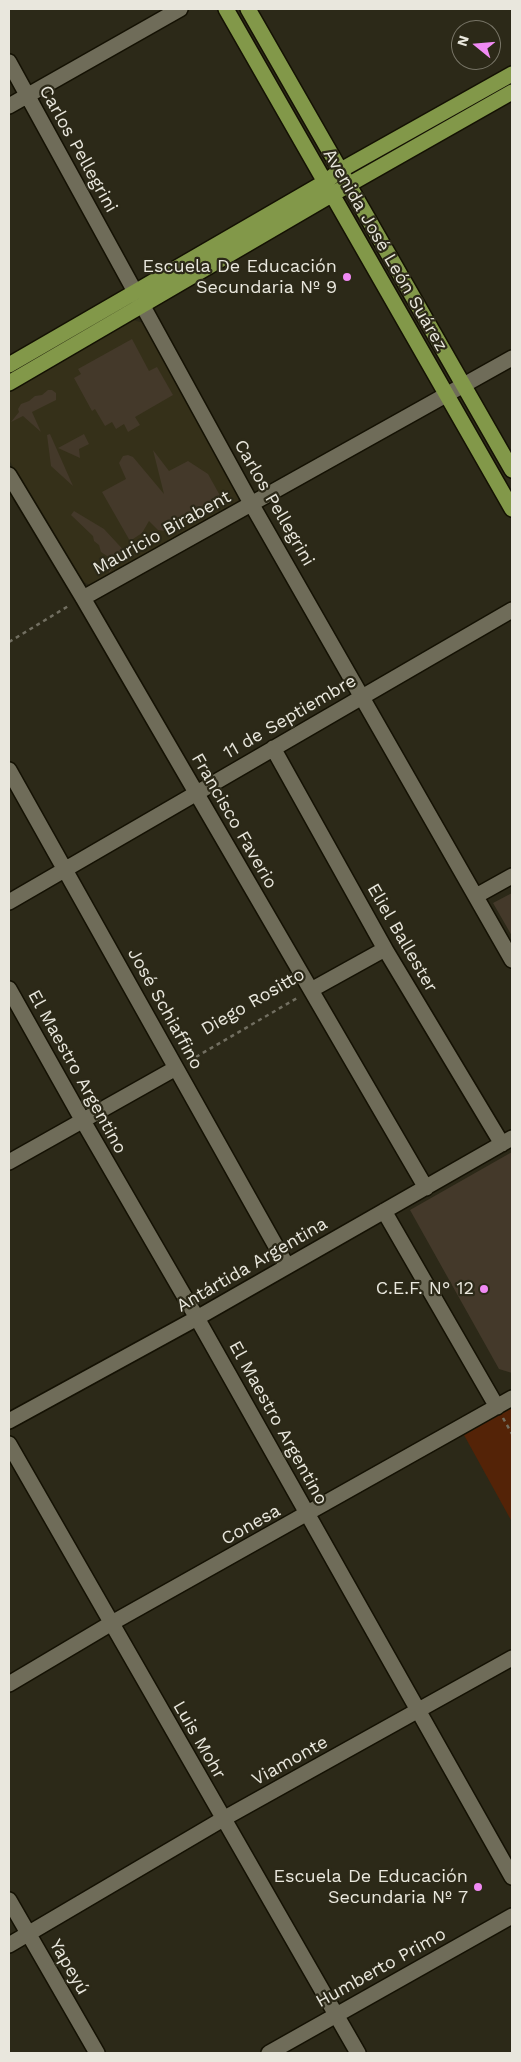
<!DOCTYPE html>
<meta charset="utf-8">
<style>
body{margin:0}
#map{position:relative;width:521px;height:2062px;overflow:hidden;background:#2c2918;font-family:"Work Sans",sans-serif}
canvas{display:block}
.frame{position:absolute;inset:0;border:10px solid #e9e7dd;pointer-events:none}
.north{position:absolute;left:451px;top:20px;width:50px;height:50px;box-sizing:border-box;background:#2c2918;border:1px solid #787567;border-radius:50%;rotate:287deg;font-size:14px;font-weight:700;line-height:20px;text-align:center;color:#e9e7dd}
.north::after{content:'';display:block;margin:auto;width:18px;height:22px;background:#f18af4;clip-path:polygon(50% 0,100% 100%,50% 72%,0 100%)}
</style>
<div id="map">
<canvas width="521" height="2062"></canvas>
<div class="frame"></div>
<div class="north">N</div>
</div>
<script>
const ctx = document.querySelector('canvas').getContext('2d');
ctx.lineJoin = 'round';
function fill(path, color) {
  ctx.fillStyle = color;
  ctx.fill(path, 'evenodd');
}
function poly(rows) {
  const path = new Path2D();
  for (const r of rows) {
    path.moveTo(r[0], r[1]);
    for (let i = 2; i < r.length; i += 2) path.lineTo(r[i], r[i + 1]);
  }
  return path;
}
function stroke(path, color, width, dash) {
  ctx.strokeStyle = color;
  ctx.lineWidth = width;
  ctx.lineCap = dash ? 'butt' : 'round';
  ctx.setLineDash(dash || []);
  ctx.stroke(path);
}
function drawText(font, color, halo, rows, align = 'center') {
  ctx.font = font + ' "Work Sans",sans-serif';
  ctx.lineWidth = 4.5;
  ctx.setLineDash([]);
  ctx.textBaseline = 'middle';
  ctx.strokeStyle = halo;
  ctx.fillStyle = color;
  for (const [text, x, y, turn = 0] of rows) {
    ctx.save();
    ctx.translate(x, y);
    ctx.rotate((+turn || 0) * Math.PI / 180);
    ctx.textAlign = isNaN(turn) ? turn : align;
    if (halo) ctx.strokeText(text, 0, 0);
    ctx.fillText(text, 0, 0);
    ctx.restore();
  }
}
fill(poly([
 [133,320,144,323,238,492,238,501,90,585,79,580,9,460,9,392]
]), '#353019');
fill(poly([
 [512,1408,512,1522,464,1435]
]), '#542307');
fill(poly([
 [132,339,149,371,157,367,173,395,135,417,140,425,128,432,124,424,116,429,112,422,105,426,95,409,92,411,74,378,81,374,78,369],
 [48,390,52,390,56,393,56,400,32,412,41,432,23,416,11,422,19,412,18,409,21,404,29,401,35,396,42,395],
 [50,434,73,486,51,466,47,435],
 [84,434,89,444,79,449,80,458,58,448],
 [153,450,169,471,188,461,208,474,223,501,198,515,197,513,187,521,175,521,169,528,164,531,158,530,149,521,142,533,130,541,102,492,126,479,119,463,123,456,128,455,133,457,164,494],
 [74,511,104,529,129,556,119,559,109,573,107,556,101,552,99,545,94,541,93,536,71,515],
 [512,893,512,936,493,903],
 [512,1152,512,1373,499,1369,410,1210]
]), '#44392a');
const minor = poly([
 [9,62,252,505,512,960],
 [9,106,180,9],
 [9,475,83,598,426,1188],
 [83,598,512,358],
 [273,748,385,949,502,1144],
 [9,770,287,1266],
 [476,896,512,876],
 [9,902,512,610],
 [9,989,83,1121,197,1318,512,1877],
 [311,990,385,949],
 [9,1162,176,1068],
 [384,1211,497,1407],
 [9,1421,197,1318,512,1138],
 [9,1444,358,2053],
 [9,1684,110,1624,512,1398],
 [9,1900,97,2053],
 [9,1945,223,1819,512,1658],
 [269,2053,512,1916]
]);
const major = poly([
 [226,9,512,509],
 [248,9,512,470],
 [9,365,325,182,341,170,512,74],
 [9,383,350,184,512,92]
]);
stroke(minor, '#141103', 18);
stroke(major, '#141103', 18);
stroke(poly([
 [9,642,70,605],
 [189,1061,299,997],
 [503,1418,512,1434]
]), '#726f61', 2.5, [4, 4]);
stroke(minor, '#6f6c59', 15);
stroke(major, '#829849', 15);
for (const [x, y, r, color] of [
 [347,277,5,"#f18af4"],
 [484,1289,5,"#f18af4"],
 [478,1887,5,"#f18af4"]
]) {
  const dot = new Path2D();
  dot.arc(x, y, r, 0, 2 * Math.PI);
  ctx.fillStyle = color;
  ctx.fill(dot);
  stroke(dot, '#2c2918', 2);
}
drawText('18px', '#e9e7dd', '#2c2918', [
 ["Carlos Pellegrini",78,149,61],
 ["Avenida José León Suárez",385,250,60],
 ["Carlos Pellegrini",274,503,60],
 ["Mauricio Birabent",162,533,-29],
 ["11 de Septiembre",290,717,-30],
 ["Francisco Faverio",234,821,60],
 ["Eliel Ballester",402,938,60],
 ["Diego Rositto",253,1002,-30],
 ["José Schiaffino",165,1009,61],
 ["El Maestro Argentino",77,1072,61],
 ["Antártida Argentina",252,1265,-30],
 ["El Maestro Argentino",278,1423,61],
 ["Conesa",251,1525,-29],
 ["Luis Mohr",199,1740,60],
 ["Viamonte",290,1761,-29],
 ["Yapeyú",69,1967,60],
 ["Humberto Primo",381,1968,-29]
]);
drawText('18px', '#e9e7dd', '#2c2918', [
 ["Escuela De Educación",337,267],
 ["Secundaria Nº 9",337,288],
 ["C.E.F. N° 12",474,1289],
 ["Escuela De Educación",468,1877],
 ["Secundaria Nº 7",468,1898]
], 'right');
</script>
